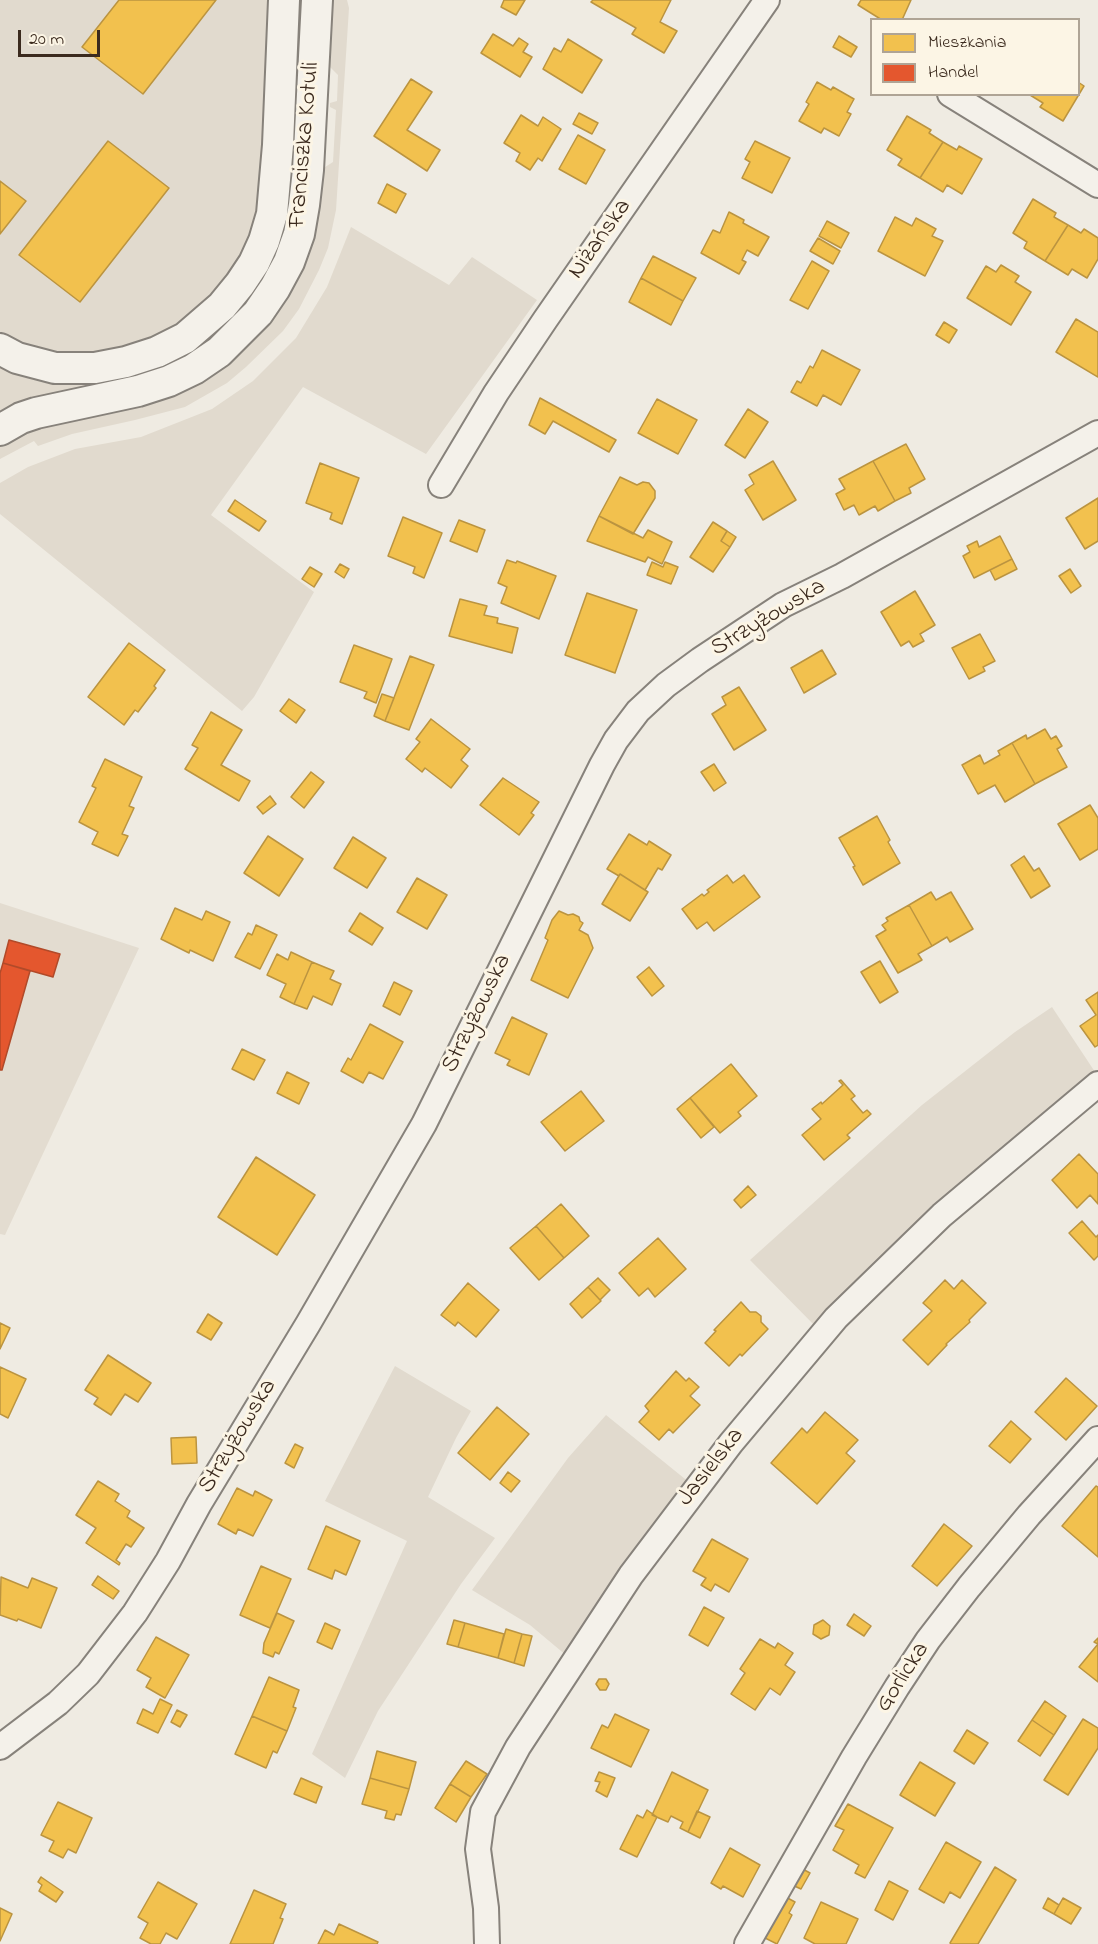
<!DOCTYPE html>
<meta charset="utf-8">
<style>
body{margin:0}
#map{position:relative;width:1098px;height:1944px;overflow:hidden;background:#efebe2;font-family:"Indie Flower",sans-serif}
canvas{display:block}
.legend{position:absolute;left:870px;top:18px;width:210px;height:78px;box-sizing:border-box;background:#fcf5e5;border:2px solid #afa495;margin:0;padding:8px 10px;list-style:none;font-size:18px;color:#3b2a1e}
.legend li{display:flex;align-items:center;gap:12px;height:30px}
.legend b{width:30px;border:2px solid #afa495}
.scale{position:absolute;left:18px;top:30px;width:82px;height:27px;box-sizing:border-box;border:3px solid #3b2a1e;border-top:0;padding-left:8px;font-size:18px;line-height:21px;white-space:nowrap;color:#3b2a1e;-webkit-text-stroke:4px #fcf5e5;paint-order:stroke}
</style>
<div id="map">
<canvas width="1098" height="1944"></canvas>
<ul class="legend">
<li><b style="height:16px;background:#f2c14e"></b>Mieszkania</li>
<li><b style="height:16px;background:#e4572e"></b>Handel</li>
</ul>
<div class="scale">20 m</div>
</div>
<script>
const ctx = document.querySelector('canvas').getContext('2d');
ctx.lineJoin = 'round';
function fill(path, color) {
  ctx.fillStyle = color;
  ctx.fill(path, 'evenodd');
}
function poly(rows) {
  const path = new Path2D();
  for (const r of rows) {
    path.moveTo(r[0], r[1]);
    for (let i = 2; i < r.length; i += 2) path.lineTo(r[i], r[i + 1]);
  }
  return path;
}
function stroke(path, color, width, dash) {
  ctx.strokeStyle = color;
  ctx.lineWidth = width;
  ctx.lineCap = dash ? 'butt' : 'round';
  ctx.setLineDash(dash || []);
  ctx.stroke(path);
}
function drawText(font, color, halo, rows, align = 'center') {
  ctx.font = font + ' "Indie Flower",sans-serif';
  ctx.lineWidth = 6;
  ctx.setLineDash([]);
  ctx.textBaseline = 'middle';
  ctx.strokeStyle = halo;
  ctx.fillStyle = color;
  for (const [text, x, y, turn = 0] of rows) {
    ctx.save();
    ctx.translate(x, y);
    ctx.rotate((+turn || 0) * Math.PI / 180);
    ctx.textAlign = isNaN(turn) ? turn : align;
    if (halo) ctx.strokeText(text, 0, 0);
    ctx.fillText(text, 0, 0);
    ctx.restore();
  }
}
fill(poly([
 [0,903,139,948,5,1235,0,1234]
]), '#e3dcd0');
fill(poly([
 [0,0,273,0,263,202,242,262,193,317,150,342,75,359,0,338],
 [329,0,347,0,349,8,336,210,328,248,319,270,299,309,283,331,246,367,227,383,185,407,135,420,72,434,38,446,34,441,0,459,0,444,19,433,241,348,319,171,333,162,336,110,330,107,330,103,337,101,338,75,326,63],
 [288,158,296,159,292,211,269,276,221,334,171,367,0,417,0,361,28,373,202,340],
 [351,227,449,285,472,257,537,300,426,454,303,387,211,515,314,592,254,697,242,711,0,514,0,483,28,467,75,449,141,437,212,409,253,381,296,338,327,287],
 [1052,1007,1097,1075,818,1329,750,1260,922,1105,1015,1032],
 [395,1366,471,1411,456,1438,428,1497,495,1538,461,1584,378,1711,345,1778,312,1754,407,1541,325,1501],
 [606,1415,690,1483,567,1656,530,1625,472,1590,568,1458]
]), '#e1dace');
const homes = poly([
 [119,0,216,0,143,94,82,47,119,0],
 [504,0,525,0,516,15,501,7,504,0],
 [593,0,671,0,660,22,677,31,664,53,632,34,636,28,591,2,593,0],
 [861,0,911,0,902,20,882,20,858,5,861,0],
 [493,34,513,46,519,38,528,44,523,52,532,57,520,77,481,53,493,34],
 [839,36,857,47,851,57,833,47,839,36],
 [568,39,602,60,582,93,543,69,554,48,561,52,568,39],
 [411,79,432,92,407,130,440,150,427,171,374,136,411,79],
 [817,82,831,90,833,87,854,99,847,112,851,114,839,136,824,128,821,133,799,121,809,104,806,102,817,82],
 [1078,82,1084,86,1063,121,1040,107,1043,103,1030,95,1078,94,1078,82],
 [579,113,598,123,592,134,573,124,579,113],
 [521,115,538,126,543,117,561,129,542,161,538,158,530,170,516,161,520,153,504,143,521,115],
 [907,116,931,130,929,133,943,142,920,178,898,165,902,159,887,150,907,116],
 [578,135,605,150,586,184,559,169,578,135],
 [108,141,169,188,80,302,19,255,108,141],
 [755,141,790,158,772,193,742,178,750,162,745,159,755,141],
 [943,142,957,150,959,146,982,159,962,194,947,185,943,192,920,178,943,142],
 [0,181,26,201,0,234,0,181],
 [387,184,406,194,396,213,378,203,387,184],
 [1033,199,1056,213,1054,217,1068,225,1045,261,1024,248,1027,242,1013,233,1033,199],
 [729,212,744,220,743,223,769,237,758,256,747,250,742,260,746,262,739,274,701,253,713,230,720,233,729,212],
 [895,217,912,226,916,218,936,229,932,236,943,241,925,276,878,251,895,217],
 [827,221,849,233,841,248,819,236,827,221],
 [1068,225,1081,233,1084,229,1098,238,1098,259,1087,278,1072,269,1068,275,1045,261,1068,225],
 [818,238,840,251,833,264,810,251,818,238],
 [653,256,696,278,683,301,641,278,653,256],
 [812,261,829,271,808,309,790,300,812,261],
 [1001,265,1019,276,1015,282,1031,292,1011,325,967,298,986,266,996,272,1001,265],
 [641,278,683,301,671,325,629,302,641,278],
 [1076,319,1098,332,1098,377,1056,352,1076,319],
 [944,322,957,330,949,343,936,335,944,322],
 [822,350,860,370,841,405,823,395,817,406,791,392,797,381,801,383,810,366,813,368,822,350],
 [540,398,616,440,609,452,553,421,545,434,529,425,540,398],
 [657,399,697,420,678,454,638,433,657,399],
 [748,409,768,422,745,458,725,445,748,409],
 [906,444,925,479,909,488,911,493,895,501,873,461,906,444],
 [773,461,796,500,763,520,745,490,754,484,749,475,773,461],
 [873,461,895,501,878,511,875,506,859,515,854,505,844,510,836,494,845,489,839,479,873,461],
 [320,463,359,478,342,524,330,519,332,513,306,503,320,463],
 [620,477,637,485,643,482,649,483,655,491,655,498,633,534,599,516,620,477],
 [1098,498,1098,541,1085,549,1066,518,1098,498],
 [235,500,266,521,259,531,228,511,235,500],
 [599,516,643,538,648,530,672,542,662,564,648,557,645,562,587,541,599,516],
 [403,517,442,533,424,578,413,573,415,567,388,556,403,517],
 [459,520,485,530,477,552,450,541,459,520],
 [713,522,727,531,721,541,730,547,713,572,690,557,713,522],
 [727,531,736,537,730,547,721,541,727,531],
 [1000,536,1012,559,974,578,963,556,970,552,967,546,977,541,979,547,1000,536],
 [1012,559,1017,569,995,580,990,570,1012,559],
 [507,560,516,563,517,561,556,576,539,619,501,603,507,587,498,583,507,560],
 [652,562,663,567,665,562,678,567,671,584,647,575,652,562],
 [340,564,349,569,344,578,335,572,340,564],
 [310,567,322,574,314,587,302,579,310,567],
 [1070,569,1081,586,1071,593,1059,576,1070,569],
 [915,591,935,625,920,634,924,641,913,647,909,641,901,646,881,612,915,591],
 [587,593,637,610,615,673,565,655,587,593],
 [460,599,487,606,484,615,498,618,497,623,518,628,512,653,449,636,460,599],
 [980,634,995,661,983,667,985,671,969,679,952,648,980,634],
 [129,643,165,670,154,686,156,688,138,712,135,710,124,725,88,697,129,643],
 [354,645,392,659,376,703,364,698,367,692,340,682,354,645],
 [822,650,836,674,804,693,791,668,822,650],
 [410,656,434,665,409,730,385,721,410,656],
 [739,687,766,730,734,750,712,714,726,705,722,697,739,687],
 [382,694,394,698,385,721,374,716,382,694],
 [289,699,305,710,296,723,280,711,289,699],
 [211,712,242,730,221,765,250,781,239,801,185,769,198,748,192,745,211,712],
 [431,719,470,749,461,760,468,766,451,788,425,768,422,772,406,759,420,742,416,739,431,719],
 [1045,729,1051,739,1056,736,1062,746,1057,749,1067,767,1035,784,1012,743,1026,735,1027,739,1045,729],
 [1012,743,1035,784,1005,802,995,785,978,794,962,765,980,755,984,764,1000,755,998,751,1012,743],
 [105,759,142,777,129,806,134,808,122,834,128,836,118,856,92,844,98,832,79,822,96,788,92,786,105,759],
 [714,764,726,783,714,791,701,772,714,764],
 [311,772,324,782,304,808,291,797,311,772],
 [503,778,539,802,531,813,534,815,519,835,480,805,503,778],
 [270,796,276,804,263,814,257,807,270,796],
 [1090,805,1098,818,1098,849,1080,860,1058,824,1090,805],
 [877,816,890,840,888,842,900,863,863,885,853,867,855,866,839,838,877,816],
 [629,834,647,845,649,841,671,855,662,870,658,868,645,890,620,874,619,876,607,869,629,834],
 [268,836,303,859,279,896,244,873,268,836],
 [353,837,386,858,367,888,334,868,353,837],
 [1024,856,1034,871,1039,868,1050,886,1031,898,1011,865,1024,856],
 [620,874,648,892,630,921,602,904,620,874],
 [727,875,733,883,744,875,760,897,714,931,707,922,697,929,682,909,702,894,704,896,709,892,707,890,727,875],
 [417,878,447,895,427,929,397,912,417,878],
 [931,892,936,900,951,892,973,929,950,942,947,937,932,946,909,905,931,892],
 [909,905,932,946,918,954,922,960,898,973,876,936,886,930,882,925,888,921,886,918,909,905],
 [175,908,202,920,206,911,230,922,213,961,190,950,189,953,161,939,175,908],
 [559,911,568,915,573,914,579,917,580,921,583,923,579,930,588,935,593,948,568,998,531,980,548,940,545,938,552,920,559,911],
 [360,913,383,928,372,945,349,931,360,913],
 [256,925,277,935,260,969,235,957,248,933,252,935,256,925],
 [291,952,312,962,294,1004,280,997,286,984,267,975,277,954,288,960,291,952],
 [880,961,898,992,880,1003,861,972,880,961],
 [312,962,334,971,330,979,341,984,332,1005,313,996,307,1009,294,1004,312,962],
 [649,967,664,986,652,996,637,977,649,967],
 [394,982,412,991,400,1015,383,1006,394,982],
 [1098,992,1098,1045,1095,1047,1080,1026,1096,1015,1086,1000,1098,992],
 [512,1017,547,1034,529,1075,507,1065,510,1060,495,1053,512,1017],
 [370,1024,403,1042,383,1079,369,1072,363,1083,341,1071,348,1058,351,1060,370,1024],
 [242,1049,265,1060,254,1080,232,1069,242,1049],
 [731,1064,757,1096,738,1112,741,1116,720,1133,690,1098,731,1064],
 [287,1072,309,1083,299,1104,277,1093,287,1072],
 [841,1080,855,1096,851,1099,863,1113,867,1110,871,1114,847,1135,850,1138,824,1160,802,1135,821,1119,812,1109,821,1102,822,1104,843,1085,839,1081,841,1080],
 [581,1091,604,1121,565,1151,541,1122,581,1091],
 [690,1098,714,1127,701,1138,677,1109,690,1098],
 [1079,1154,1098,1174,1098,1204,1090,1195,1077,1208,1052,1180,1079,1154],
 [256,1157,315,1195,277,1255,218,1217,256,1157],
 [748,1186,756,1195,741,1208,734,1200,748,1186],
 [561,1204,589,1236,564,1258,536,1226,561,1204],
 [1082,1221,1096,1237,1098,1235,1098,1256,1094,1260,1069,1233,1082,1221],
 [536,1226,564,1258,539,1280,510,1248,536,1226],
 [658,1238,686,1269,655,1297,648,1288,639,1296,619,1273,658,1238],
 [598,1278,610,1290,600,1300,588,1287,598,1278],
 [945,1280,954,1289,962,1280,986,1303,969,1320,970,1322,946,1344,947,1345,928,1365,903,1340,932,1311,923,1303,945,1280],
 [468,1283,499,1310,476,1337,458,1322,455,1326,441,1315,468,1283],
 [588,1287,601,1301,582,1318,570,1304,588,1287],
 [741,1302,750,1312,756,1312,761,1316,761,1322,768,1329,742,1356,740,1354,729,1366,705,1343,716,1331,714,1330,741,1302],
 [208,1314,222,1323,211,1340,197,1332,208,1314],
 [0,1323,10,1328,0,1349,0,1323],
 [108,1355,151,1383,138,1402,125,1394,111,1415,94,1404,98,1398,85,1390,108,1355],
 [0,1367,26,1379,8,1418,0,1414,0,1367],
 [676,1371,686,1381,689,1378,699,1387,690,1396,700,1405,673,1433,669,1429,659,1440,639,1422,649,1411,645,1406,676,1371],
 [1066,1378,1097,1406,1066,1440,1035,1412,1066,1378],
 [497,1407,529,1434,490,1480,458,1453,497,1407],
 [825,1412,858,1440,846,1453,855,1461,817,1504,771,1463,802,1428,807,1433,825,1412],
 [1011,1421,1031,1439,1010,1463,989,1446,1011,1421],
 [196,1437,197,1463,172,1464,171,1438,196,1437],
 [295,1444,303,1448,294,1468,285,1463,295,1444],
 [508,1472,520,1481,511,1492,500,1483,508,1472],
 [98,1481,119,1494,115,1501,130,1511,127,1517,144,1528,131,1547,126,1544,116,1560,120,1563,119,1565,86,1543,96,1528,76,1515,98,1481],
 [1096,1486,1098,1487,1098,1557,1062,1526,1096,1486],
 [237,1488,253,1496,255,1491,272,1500,253,1536,238,1529,236,1534,218,1524,237,1488],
 [944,1524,972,1546,937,1586,912,1566,944,1524],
 [326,1526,360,1541,346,1575,335,1570,332,1579,308,1569,326,1526],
 [712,1539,748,1559,729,1592,715,1584,711,1591,701,1585,706,1578,693,1571,712,1539],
 [261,1566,291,1579,270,1628,240,1615,261,1566],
 [98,1576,119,1591,113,1599,92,1585,98,1576],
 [1,1577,28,1588,32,1578,57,1588,41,1628,18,1619,17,1621,0,1615,1,1577],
 [704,1607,724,1618,708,1646,689,1635,704,1607],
 [277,1613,294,1621,279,1654,275,1652,273,1657,263,1653,264,1643,277,1613],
 [854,1614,871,1626,864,1636,847,1625,854,1614],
 [454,1620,465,1623,458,1647,447,1644,454,1620],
 [823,1620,830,1626,829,1635,821,1639,813,1634,814,1625,823,1620],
 [325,1623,340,1630,332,1649,317,1642,325,1623],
 [465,1623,504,1634,498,1658,458,1647,465,1623],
 [506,1629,522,1634,514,1663,498,1658,506,1629],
 [522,1634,532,1636,524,1666,514,1663,522,1634],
 [156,1637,189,1655,165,1698,146,1687,151,1678,137,1670,156,1637],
 [1098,1638,1098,1682,1079,1667,1098,1644,1094,1642,1098,1638],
 [760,1639,775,1648,778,1643,793,1653,785,1665,795,1672,780,1695,770,1688,755,1710,731,1694,745,1673,740,1669,760,1639],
 [269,1677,299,1690,293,1707,296,1708,287,1731,252,1716,269,1677],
 [599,1679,606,1679,609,1684,606,1690,600,1690,596,1684,599,1679],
 [160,1699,172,1705,158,1733,137,1723,143,1709,153,1714,160,1699],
 [1045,1701,1066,1716,1054,1735,1032,1720,1045,1701],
 [177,1710,187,1715,180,1727,171,1722,177,1710],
 [615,1714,649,1730,631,1767,591,1748,602,1725,608,1728,615,1714],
 [252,1716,287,1731,277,1753,273,1751,266,1768,235,1754,252,1716],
 [1083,1719,1098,1728,1098,1748,1068,1795,1044,1780,1083,1719],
 [1032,1720,1054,1735,1040,1756,1018,1741,1032,1720],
 [967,1730,988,1743,974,1764,954,1751,967,1730],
 [377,1751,416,1762,409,1789,370,1778,377,1751],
 [466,1761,487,1774,471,1797,450,1784,466,1761],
 [920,1762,955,1783,935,1816,900,1795,920,1762],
 [599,1772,615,1778,607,1797,596,1791,600,1782,595,1781,599,1772],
 [672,1772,708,1790,688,1832,680,1828,683,1822,671,1816,668,1822,652,1815,672,1772],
 [301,1778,322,1787,316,1803,294,1794,301,1778],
 [370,1778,409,1789,401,1815,396,1814,394,1820,385,1818,387,1811,362,1804,370,1778],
 [450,1784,471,1797,456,1822,435,1808,450,1784],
 [58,1802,92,1818,76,1853,68,1849,63,1858,49,1851,54,1841,41,1835,58,1802],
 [848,1804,893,1828,865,1878,855,1873,859,1865,833,1850,844,1830,835,1826,848,1804],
 [647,1810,657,1817,637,1857,620,1849,637,1815,643,1818,647,1810],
 [697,1811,710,1817,700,1838,688,1832,697,1811],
 [946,1842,981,1862,960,1898,950,1892,944,1903,919,1889,946,1842],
 [730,1848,760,1865,743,1897,723,1886,721,1889,711,1883,730,1848],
 [799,1867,810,1873,801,1889,790,1884,799,1867],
 [995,1867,1016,1880,978,1944,951,1944,950,1943,995,1867],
 [41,1877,63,1892,56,1902,39,1891,42,1885,38,1882,41,1877],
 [889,1881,908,1891,893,1920,875,1910,889,1881],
 [158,1882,197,1904,177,1939,166,1933,160,1944,151,1944,140,1938,148,1923,138,1917,158,1882],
 [254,1890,286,1904,280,1918,283,1919,273,1944,230,1944,254,1890],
 [782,1895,795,1902,789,1913,792,1915,777,1944,761,1936,782,1895],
 [1048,1898,1059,1905,1054,1914,1043,1908,1048,1898],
 [1063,1898,1081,1908,1071,1924,1054,1914,1063,1898],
 [821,1902,858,1919,846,1944,815,1944,804,1938,821,1902],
 [0,1908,12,1914,0,1941,0,1908],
 [339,1924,378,1942,377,1944,318,1944,325,1930,334,1935,339,1924]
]);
fill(homes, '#f2c14e');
stroke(homes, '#bb9440', 1.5);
const shops = poly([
 [9,940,60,954,53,977,3,963,9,940],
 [3,963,30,971,2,1070,0,1070,0,973,3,963]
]);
fill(shops, '#e4572e');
stroke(shops, '#b14a29', 1.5);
const minor = poly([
 [950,94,1098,185],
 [441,485,496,393,545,320,767,0],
 [0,1747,58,1703,88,1674,135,1613,168,1561,199,1504,308,1324,424,1124,602,765,616,740,638,711,666,685,700,660,783,605,842,576,1098,433],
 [487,1944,486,1908,478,1849,483,1812,518,1747,631,1575,731,1443,836,1318,942,1215,1098,1084],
 [747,1944,854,1757,897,1687,928,1640,969,1587,1029,1515,1098,1439]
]);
const tertiary = poly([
 [0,349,17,358,55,368,95,368,126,362,157,352,185,338,222,306,240,284,254,263,264,241,272,214,278,145,284,0],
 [0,430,21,418,36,413,138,391,169,381,194,369,219,352,258,313,275,288,289,262,299,234,304,205,308,170,317,0]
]);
stroke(minor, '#87827b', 28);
stroke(tertiary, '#87827b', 34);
stroke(minor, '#f4f1ea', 24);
stroke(tertiary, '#f4f1ea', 30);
drawText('24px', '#3b2a1e', '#fcf5e5', [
 ["Franciszka Kotuli",306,145,-85],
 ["Niżańska",601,240,-55],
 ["Strzyżowska",769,619,-31],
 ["Strzyżowska",478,1014,-64],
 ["Strzyżowska",239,1437,-59],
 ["Jasielska",712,1468,-52],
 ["Gorlicka",904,1678,-57]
]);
</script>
